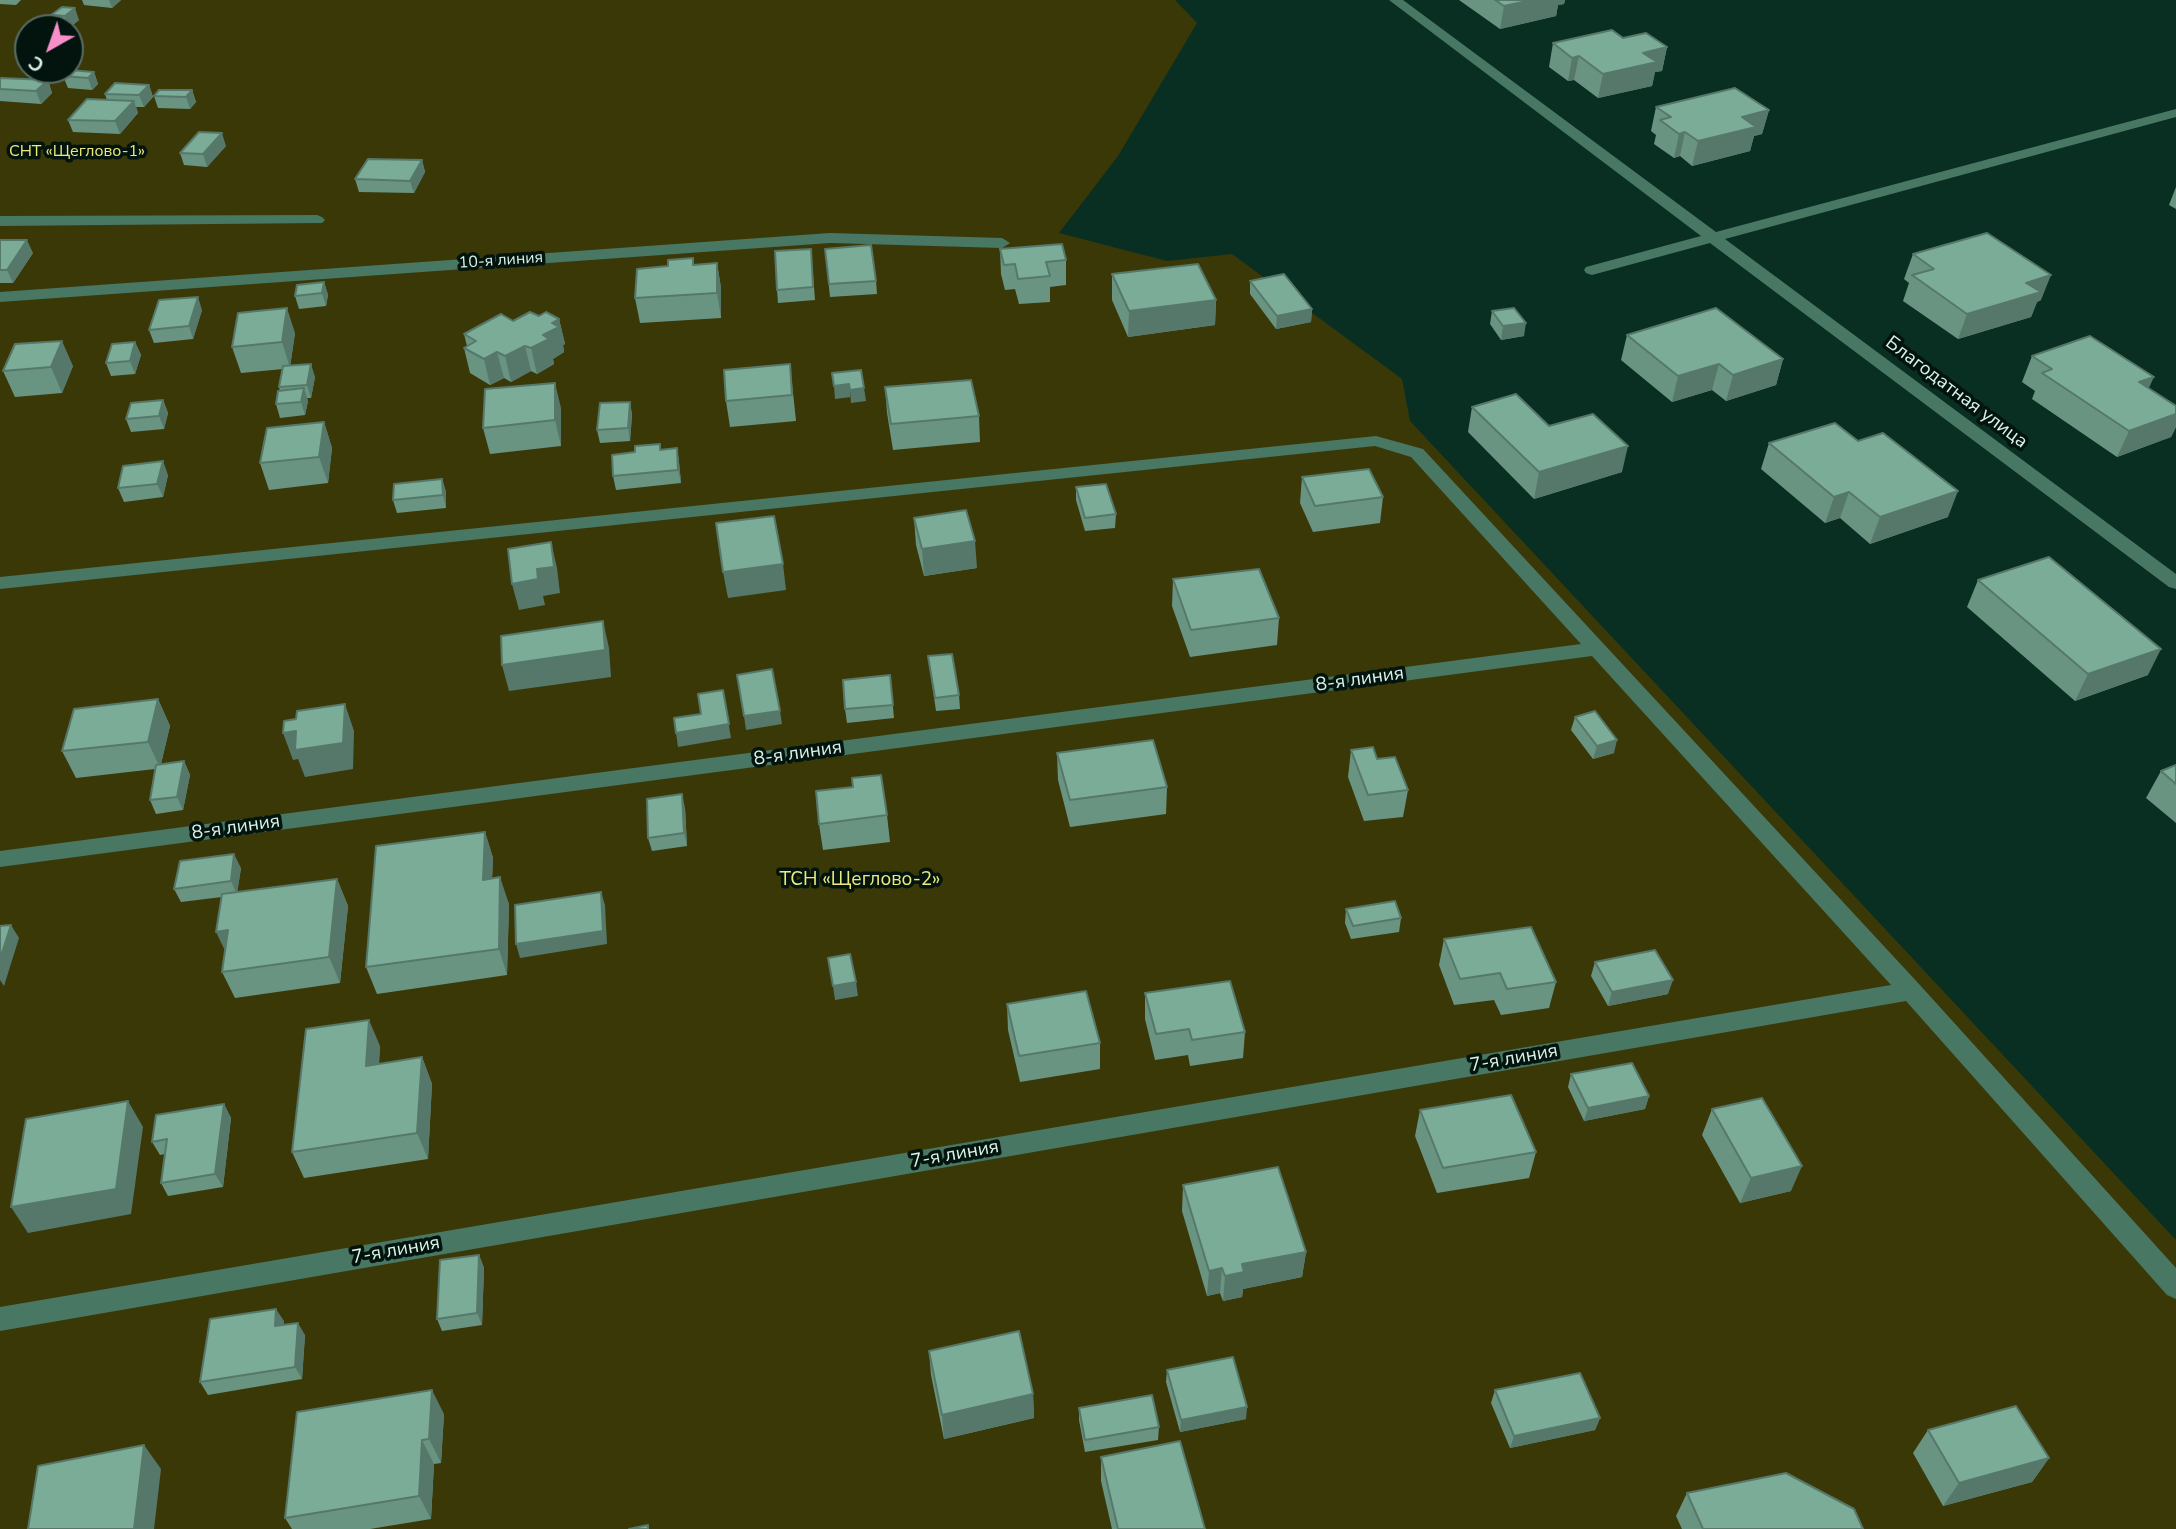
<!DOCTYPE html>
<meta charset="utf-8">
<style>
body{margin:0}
#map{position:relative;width:2176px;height:1529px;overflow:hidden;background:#092f22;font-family:"Nunito Sans",sans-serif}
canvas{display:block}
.north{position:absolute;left:14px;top:14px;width:70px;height:70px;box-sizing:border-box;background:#02140d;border:2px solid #586d65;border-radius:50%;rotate:220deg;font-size:19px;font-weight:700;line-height:28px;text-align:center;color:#daf3e8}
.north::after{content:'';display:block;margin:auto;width:24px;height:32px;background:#f98fca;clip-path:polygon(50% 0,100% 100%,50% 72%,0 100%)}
</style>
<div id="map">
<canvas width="2176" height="1529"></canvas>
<div class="north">С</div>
</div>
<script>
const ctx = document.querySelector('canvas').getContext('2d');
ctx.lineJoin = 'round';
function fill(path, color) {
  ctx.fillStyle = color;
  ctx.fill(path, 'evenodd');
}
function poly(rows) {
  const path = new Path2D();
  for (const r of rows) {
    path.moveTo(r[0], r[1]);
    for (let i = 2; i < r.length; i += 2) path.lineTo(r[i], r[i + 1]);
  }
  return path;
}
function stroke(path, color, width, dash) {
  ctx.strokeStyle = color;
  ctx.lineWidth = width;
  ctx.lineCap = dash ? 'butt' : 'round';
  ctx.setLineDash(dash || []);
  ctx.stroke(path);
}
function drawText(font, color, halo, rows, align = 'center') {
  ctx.font = font + ' "Nunito Sans",sans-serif';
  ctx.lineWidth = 7;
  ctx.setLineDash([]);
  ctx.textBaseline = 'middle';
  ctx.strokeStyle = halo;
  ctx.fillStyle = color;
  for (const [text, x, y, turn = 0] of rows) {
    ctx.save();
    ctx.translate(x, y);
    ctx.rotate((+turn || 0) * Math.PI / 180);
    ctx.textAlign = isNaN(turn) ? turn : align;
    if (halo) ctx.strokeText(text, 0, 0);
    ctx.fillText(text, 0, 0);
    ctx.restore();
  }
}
fill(poly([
 [0,0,1175,0,1197,23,1118,156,1059,233,1167,261,1232,254,1402,379,1410,421,2176,1240,2176,1529,0,1529],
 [28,28,70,28,70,70,28,70]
]), '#3b3807');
fill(poly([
 [1389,0,1403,0,1716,232,2176,109,2176,117,1725,239,2176,574,2176,589,2169,587,1710,243,1592,275,1586,273,1584,270,1586,267,1701,236,1389,0],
 [317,215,322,217,325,220,322,223,0,226,0,216,317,215],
 [830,233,1002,238,1010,243,1002,248,830,243,0,302,0,292,830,233],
 [1376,436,1423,449,1919,984,2176,1268,2176,1299,2167,1295,1906,1001,0,1331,0,1307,1891,985,1592,656,0,867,0,851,1581,644,1411,457,1375,446,0,589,0,577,1376,436]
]), '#487764');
fill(poly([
 [0,0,21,0,16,5,0,4],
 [82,0,121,0,112,8,84,5],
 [1459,0,1565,0,1564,4,1558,5,1556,16,1500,29],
 [62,7,79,20,69,28,56,27,51,15],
 [1623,38,1667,47,1662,71,1655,72,1652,86,1598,98,1574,80,1568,81,1549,67,1553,43],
 [94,72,98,84,92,90,68,88,63,76],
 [0,79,48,80,52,93,41,104,0,101],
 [149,85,153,97,144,107,136,107,138,113,120,134,73,132,68,120,107,100,105,94],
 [192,90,196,102,190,109,158,108,154,96],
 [1656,107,1769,110,1762,134,1754,136,1750,151,1692,166,1680,156,1674,158,1654,144,1656,135,1651,131],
 [226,146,207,167,184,165,180,153],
 [422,160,425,172,414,193,359,192,355,179],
 [2176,187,2176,209,2169,205],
 [0,240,33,253,13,283,0,283],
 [811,249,815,300,778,303,777,290],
 [825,249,876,281,877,294,830,297],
 [1000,249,1066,260,1066,285,1050,287,1050,302,1019,304,1015,289,1005,290,1001,274],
 [1913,254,2041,300,2037,302,2031,317,1958,339,1903,301,1909,283,1904,279],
 [717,263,721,288,721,318,640,323,635,298,694,265],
 [1112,274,1216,300,1215,325,1128,337,1112,300],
 [1250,281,1312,309,1311,322,1276,329,1250,294],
 [324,282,328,295,326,306,299,309,295,296],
 [202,310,193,339,154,343,149,330],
 [1492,311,1524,336,1501,340,1490,324],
 [539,316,559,319,565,344,563,345,564,352,553,359,554,364,537,374,531,371,511,382,504,378,490,385,470,373,464,348,467,346,464,334,513,321],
 [295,333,290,366,315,377,311,398,307,398,308,401,305,415,280,418,276,404,280,391,279,387,283,369,241,373,232,347],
 [1627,335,1783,359,1776,385,1726,401,1712,390,1672,402,1621,360],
 [135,342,141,355,135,374,111,376,106,363],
 [2032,356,2149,389,2176,406,2176,427,2171,437,2117,457,2032,399,2035,391,2022,382],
 [790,364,796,421,730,427,726,401],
 [73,366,62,393,15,397,3,371],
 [885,387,979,416,980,442,893,450,887,413],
 [163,400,168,413,164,429,131,432,126,419],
 [630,402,632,415,630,441,600,443,597,430],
 [1472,407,1549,426,1622,472,1534,499,1468,432],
 [561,408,561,446,490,454,483,428],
 [324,422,332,448,328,483,269,490,260,463],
 [1769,443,1948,517,1870,544,1840,518,1825,523,1761,469],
 [677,448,679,462,681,483,616,490,613,476,661,450],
 [168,475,163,497,124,502,118,488],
 [1302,477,1383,497,1380,523,1313,532,1300,503],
 [442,479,446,492,446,508,397,513,393,500],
 [1076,487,1116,514,1115,528,1085,531,1076,500],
 [914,518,977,568,924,576,916,545],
 [1173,579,1279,618,1277,645,1190,657,1172,606],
 [1978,580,2148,675,2075,701,1967,607],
 [928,656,959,695,960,709,936,711],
 [890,675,894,718,847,723,845,709],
 [158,699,170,726,161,764,184,761,190,775,183,810,156,814,150,800,155,769,76,778,62,751],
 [1575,717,1614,753,1593,759,1571,730],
 [1351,750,1377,759,1408,790,1403,817,1364,821,1348,777],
 [1057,753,1167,787,1166,814,1070,827,1058,780],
 [2176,765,2176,823,2146,798,2161,771],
 [685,808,687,846,652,851,648,838],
 [887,815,890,842,823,850,819,824],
 [485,832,493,858,492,878,509,904,507,975,377,994,366,967],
 [241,868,237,892,337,879,348,906,340,983,235,998,222,972,225,951,222,897,181,902,174,889],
 [1346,909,1401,918,1399,932,1351,939,1345,923],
 [1444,939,1556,982,1549,1008,1501,1015,1494,1000,1454,1005,1439,965],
 [1595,962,1668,994,1608,1006,1591,976],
 [1145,993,1245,1032,1243,1058,1190,1066,1188,1055,1155,1060,1145,1019],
 [1007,1004,1100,1043,1100,1069,1020,1082,1008,1030],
 [380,1046,379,1064,422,1057,432,1084,428,1159,304,1178,292,1152],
 [1571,1074,1649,1096,1645,1109,1584,1121,1568,1087],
 [224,1104,231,1118,223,1187,168,1196,161,1183,165,1154,160,1155,152,1142],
 [1712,1109,1791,1191,1740,1203,1702,1135],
 [1420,1110,1536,1152,1529,1178,1437,1193,1415,1136],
 [1183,1185,1306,1252,1302,1277,1243,1289,1242,1297,1223,1301,1220,1293,1207,1296,1182,1211],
 [479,1255,484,1268,482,1325,442,1331,437,1319],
 [284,1321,283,1325,305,1335,302,1379,208,1395,200,1382],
 [929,1351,1033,1394,1034,1418,944,1439,931,1375],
 [1167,1370,1246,1419,1180,1432,1166,1382],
 [1495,1390,1600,1418,1595,1430,1510,1448,1491,1403],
 [1079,1408,1159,1427,1158,1440,1085,1452,1079,1420],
 [444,1414,441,1463,434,1464,431,1519,370,1529,292,1529,285,1518],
 [1928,1430,2049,1458,2032,1482,1943,1506,1913,1453],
 [1101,1457,1205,1529,1112,1529,1101,1481],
 [1687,1493,1863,1529,1682,1529,1676,1516]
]), '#6a9482');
fill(poly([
 [109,0,121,0,112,8],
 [1532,0,1565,0,1564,4,1558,5,1556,16,1500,29,1504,6],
 [75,8,79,20,69,28,65,16],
 [1667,47,1662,71,1655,72,1652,86,1598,98,1603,74,1643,53],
 [1579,56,1574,80,1568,81,1572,58],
 [94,72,98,84,92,90,88,78],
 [48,80,52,93,41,104,36,91],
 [149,85,153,97,144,107,139,95],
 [192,90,196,102,190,109,186,97],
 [134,101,138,113,120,134,115,121],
 [1769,110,1762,134,1754,136,1750,151,1692,166,1698,141,1742,117],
 [1685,132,1680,156,1674,158,1679,134],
 [222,133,226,146,207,167,203,154],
 [422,160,425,172,414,193,410,181],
 [27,240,33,253,13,283,7,270],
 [717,263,721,288,721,318,717,293],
 [2051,275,2041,300,2037,302,2031,317,1958,339,1967,314,2026,283],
 [324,282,328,295,326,306,322,293],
 [198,297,202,310,193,339,189,326],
 [1216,300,1215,325,1128,337,1129,311],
 [287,308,295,333,290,368,282,342],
 [1312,309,1311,322,1276,329,1277,316],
 [559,319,565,344,563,345,564,352,553,359,554,364,537,374,531,348,543,335,552,323],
 [1526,323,1524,336,1501,340,1503,326],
 [62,341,73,366,62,393,51,367],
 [135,342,141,355,135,374,130,361],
 [525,346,531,371,511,382,505,356],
 [497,352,504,378,490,385,484,359],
 [1783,359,1776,385,1726,401,1733,375],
 [311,364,315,377,311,398,307,385],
 [1719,364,1712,390,1672,402,1678,376],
 [2154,377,2142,403,2139,382],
 [555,383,561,408,561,446,555,420],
 [849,384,851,397,835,399,834,386],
 [304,388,308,401,305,415,301,402],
 [864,388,866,401,851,403,850,390],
 [163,400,168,413,164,429,159,416],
 [630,402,632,415,630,441,628,428],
 [2176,414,2176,427,2171,437,2117,457,2129,431],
 [324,422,332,448,328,483,319,457],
 [1628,446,1622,472,1534,499,1539,472],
 [677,448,679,462,681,483,678,470],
 [163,461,168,475,163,497,157,484],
 [442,479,446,492,446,508,443,495],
 [1958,491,1948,517,1870,544,1880,517],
 [1849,492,1840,518,1825,523,1834,497],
 [975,541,977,568,924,576,922,549],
 [551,542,557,568,560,593,543,596,545,605,519,610,512,584],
 [783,564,786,590,728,598,723,572],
 [603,621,609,648,611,677,509,691,502,665],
 [2161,649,2148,675,2075,701,2088,674],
 [723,690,731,738,678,747,676,733,729,724],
 [158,699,170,726,160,768,148,742],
 [345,704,354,731,353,769,305,777,298,759,293,760,283,733],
 [780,711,782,724,746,730,744,716],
 [1617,740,1614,753,1593,759,1597,746],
 [184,761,190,775,183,810,177,797],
 [682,794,685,808,687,846,684,833],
 [485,832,493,858,491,906,483,880],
 [234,854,241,868,237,895,231,881],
 [500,877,509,904,507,975,499,949],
 [337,879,348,906,340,983,329,957],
 [601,892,605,905,607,944,520,958,516,944],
 [11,925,19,938,4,986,0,980,0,959],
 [228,930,229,959,216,932],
 [1673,980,1668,994,1608,1006,1612,992],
 [856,982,858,996,835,1000,833,986],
 [369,1020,380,1046,377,1092,366,1066],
 [422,1057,432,1084,428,1159,417,1133],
 [1649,1096,1645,1109,1584,1121,1588,1108],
 [128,1101,143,1127,131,1214,28,1233,11,1207],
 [224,1104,231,1118,223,1187,215,1174],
 [1802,1166,1791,1191,1740,1203,1751,1178],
 [1306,1252,1302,1277,1243,1289,1242,1297,1223,1301,1225,1276,1242,1264],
 [479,1255,484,1268,482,1325,477,1313],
 [1222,1268,1220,1293,1207,1296,1209,1271],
 [276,1309,284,1321,282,1339,275,1326],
 [298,1323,305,1335,302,1379,295,1367],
 [432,1390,444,1414,441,1463,429,1439],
 [1033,1394,1034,1418,944,1439,942,1415],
 [1247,1407,1246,1419,1180,1432,1181,1420],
 [1600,1418,1595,1430,1510,1448,1514,1436],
 [422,1440,434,1464,431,1519,419,1496],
 [144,1445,161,1469,154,1529,134,1529],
 [2049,1458,2032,1482,1943,1506,1959,1483]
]), '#56786a');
const building = poly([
 [1495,0,1532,0,1504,6,1495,0],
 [62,7,75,8,65,16,51,15,62,7],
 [1612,30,1623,38,1646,33,1667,47,1643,53,1657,62,1603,74,1579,56,1572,58,1553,43,1612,30],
 [69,70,94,72,88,78,63,76,69,70],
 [1,78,48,80,36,91,0,89,0,79,1,78],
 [115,83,149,85,139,95,105,94,115,83],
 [1735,88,1769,110,1742,117,1756,127,1698,141,1685,132,1679,134,1660,120,1671,117,1656,107,1735,88],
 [159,90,192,90,186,97,154,96,159,90],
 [87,99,134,101,115,121,68,120,87,99],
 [199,132,222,133,203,154,180,153,199,132],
 [368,159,422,160,410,181,355,179,368,159],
 [1987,233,2051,275,2026,283,2041,292,1967,314,1912,275,1934,269,1913,254,1987,233],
 [0,240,27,240,7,270,0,270,0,240],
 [1062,244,1066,260,1046,262,1050,276,1018,279,1015,264,1004,265,1000,249,1062,244],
 [871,245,876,281,829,284,825,249,871,245],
 [811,249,813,287,777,290,775,251,811,249],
 [693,258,693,265,717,263,717,293,635,298,637,269,668,266,668,260,693,258],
 [1198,264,1216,300,1129,311,1112,274,1198,264],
 [1284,274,1312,309,1277,316,1250,281,1284,274],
 [324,282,322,293,295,296,297,285,324,282],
 [198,297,189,326,149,330,159,300,198,297],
 [287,308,282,342,232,347,238,313,287,308],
 [1514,308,1526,323,1503,326,1492,311,1514,308],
 [1716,308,1783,359,1733,375,1719,364,1678,376,1627,335,1716,308],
 [530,312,539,316,546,312,559,319,552,323,559,327,543,335,549,339,531,348,525,346,505,356,497,352,484,359,464,348,476,341,464,334,501,314,513,321,530,312],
 [2090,336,2154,377,2139,382,2176,406,2176,414,2129,431,2042,373,2052,369,2032,356,2090,336],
 [62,341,51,367,3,371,15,344,62,341],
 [135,342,130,361,106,363,112,344,135,342],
 [311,364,307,385,279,387,283,366,311,364],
 [790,364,792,395,726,401,724,370,790,364],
 [861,370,864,388,850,390,849,384,834,386,832,373,861,370],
 [971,380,979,416,891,424,885,387,971,380],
 [555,383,555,420,483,428,485,389,555,383],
 [304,388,301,402,276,404,278,391,304,388],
 [1516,394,1549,426,1593,414,1628,446,1539,472,1472,407,1516,394],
 [163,400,159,416,126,419,131,403,163,400],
 [630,402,628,428,597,430,600,403,630,402],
 [324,422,319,457,260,463,267,428,324,422],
 [1835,423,1858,441,1883,433,1958,491,1880,517,1849,492,1834,497,1769,443,1835,423],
 [660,444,660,450,677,448,678,470,613,476,612,455,635,452,635,446,660,444],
 [163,461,157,484,118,488,123,466,163,461],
 [1369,469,1383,497,1315,506,1302,477,1369,469],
 [442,479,443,495,393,500,394,484,442,479],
 [1106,484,1116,514,1085,518,1076,487,1106,484],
 [966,510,975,541,922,549,914,518,966,510],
 [774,516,783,564,723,572,716,523,774,516],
 [551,542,554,567,537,569,538,579,512,584,508,549,551,542],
 [2049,557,2161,649,2088,674,1978,580,2049,557],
 [1259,569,1279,618,1191,630,1173,579,1259,569],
 [603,621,605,650,502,665,501,636,603,621],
 [952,654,959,695,935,698,928,656,952,654],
 [772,669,780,711,744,716,737,675,772,669],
 [890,675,893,705,845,709,843,680,890,675],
 [723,690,729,724,676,733,674,718,701,714,698,694,723,690],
 [158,699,148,742,62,751,74,709,158,699],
 [345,704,343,743,295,750,296,731,283,733,284,721,296,719,297,711,345,704],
 [1595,711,1617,740,1597,746,1575,717,1595,711],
 [1153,740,1167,787,1070,800,1057,753,1153,740],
 [1373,747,1377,759,1395,757,1408,790,1368,795,1351,750,1373,747],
 [184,761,177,797,150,800,156,765,184,761],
 [2176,765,2176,784,2161,771,2176,765],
 [881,775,887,815,819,824,816,791,853,787,852,778,881,775],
 [682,794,684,833,648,838,647,799,682,794],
 [485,832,483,880,500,877,499,949,366,967,376,846,485,832],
 [234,854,231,881,174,889,180,861,234,854],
 [337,879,329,957,222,972,228,930,216,932,222,894,337,879],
 [601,892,603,931,516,944,515,905,601,892],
 [1395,901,1401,918,1353,926,1346,909,1395,901],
 [11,925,0,959,0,926,11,925],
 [1531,927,1556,982,1507,989,1500,973,1460,979,1444,939,1531,927],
 [1655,950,1673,980,1612,992,1595,962,1655,950],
 [850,954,856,982,833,986,828,958,850,954],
 [1230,981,1245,1032,1192,1040,1189,1029,1156,1034,1145,993,1230,981],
 [1086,991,1100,1043,1019,1056,1007,1004,1086,991],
 [369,1020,366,1066,422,1057,417,1133,292,1152,306,1029,369,1020],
 [1632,1063,1649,1096,1588,1108,1571,1074,1632,1063],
 [1511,1095,1536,1152,1443,1168,1420,1110,1511,1095],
 [1762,1098,1802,1166,1751,1178,1712,1109,1762,1098],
 [128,1101,116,1189,11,1207,26,1119,128,1101],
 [224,1104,215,1174,161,1183,167,1139,152,1142,156,1115,224,1104],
 [1278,1167,1306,1252,1242,1264,1244,1272,1225,1276,1222,1268,1209,1271,1183,1185,1278,1167],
 [479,1255,477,1313,437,1319,440,1260,479,1255],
 [276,1309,275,1326,298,1323,295,1367,200,1382,210,1319,276,1309],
 [1019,1331,1033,1394,942,1415,929,1351,1019,1331],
 [1233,1357,1247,1407,1181,1420,1167,1370,1233,1357],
 [1580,1373,1600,1418,1514,1436,1495,1390,1580,1373],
 [432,1390,429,1439,422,1440,419,1496,285,1518,297,1412,432,1390],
 [1152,1395,1159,1427,1085,1440,1079,1408,1152,1395],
 [2016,1406,2049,1458,1959,1483,1928,1430,2016,1406],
 [1180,1441,1205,1529,1118,1529,1101,1457,1180,1441],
 [144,1445,134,1529,28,1529,38,1466,144,1445],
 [1786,1473,1854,1509,1863,1529,1703,1529,1687,1493,1786,1473],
 [648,1525,648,1529,629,1529,648,1525]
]);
fill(building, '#7bac97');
stroke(building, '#56786a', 2);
drawText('16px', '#ede97a', '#02140d', [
 ["СНТ «Щеглово-1»",77,152]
]);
drawText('16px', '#daf3e8', '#02140d', [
 ["10-я линия",501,261,-4]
]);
drawText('19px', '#daf3e8', '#02140d', [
 ["Благодатная улица",1956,393,37],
 ["8-я линия",1360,680,-8],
 ["8-я линия",798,754,-8],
 ["8-я линия",236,828,-8],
 ["7-я линия",1514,1059,-10],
 ["7-я линия",955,1155,-10],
 ["7-я линия",396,1251,-10]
]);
drawText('19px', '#ede97a', '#02140d', [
 ["ТСН «Щеглово-2»",860,880]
]);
</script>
